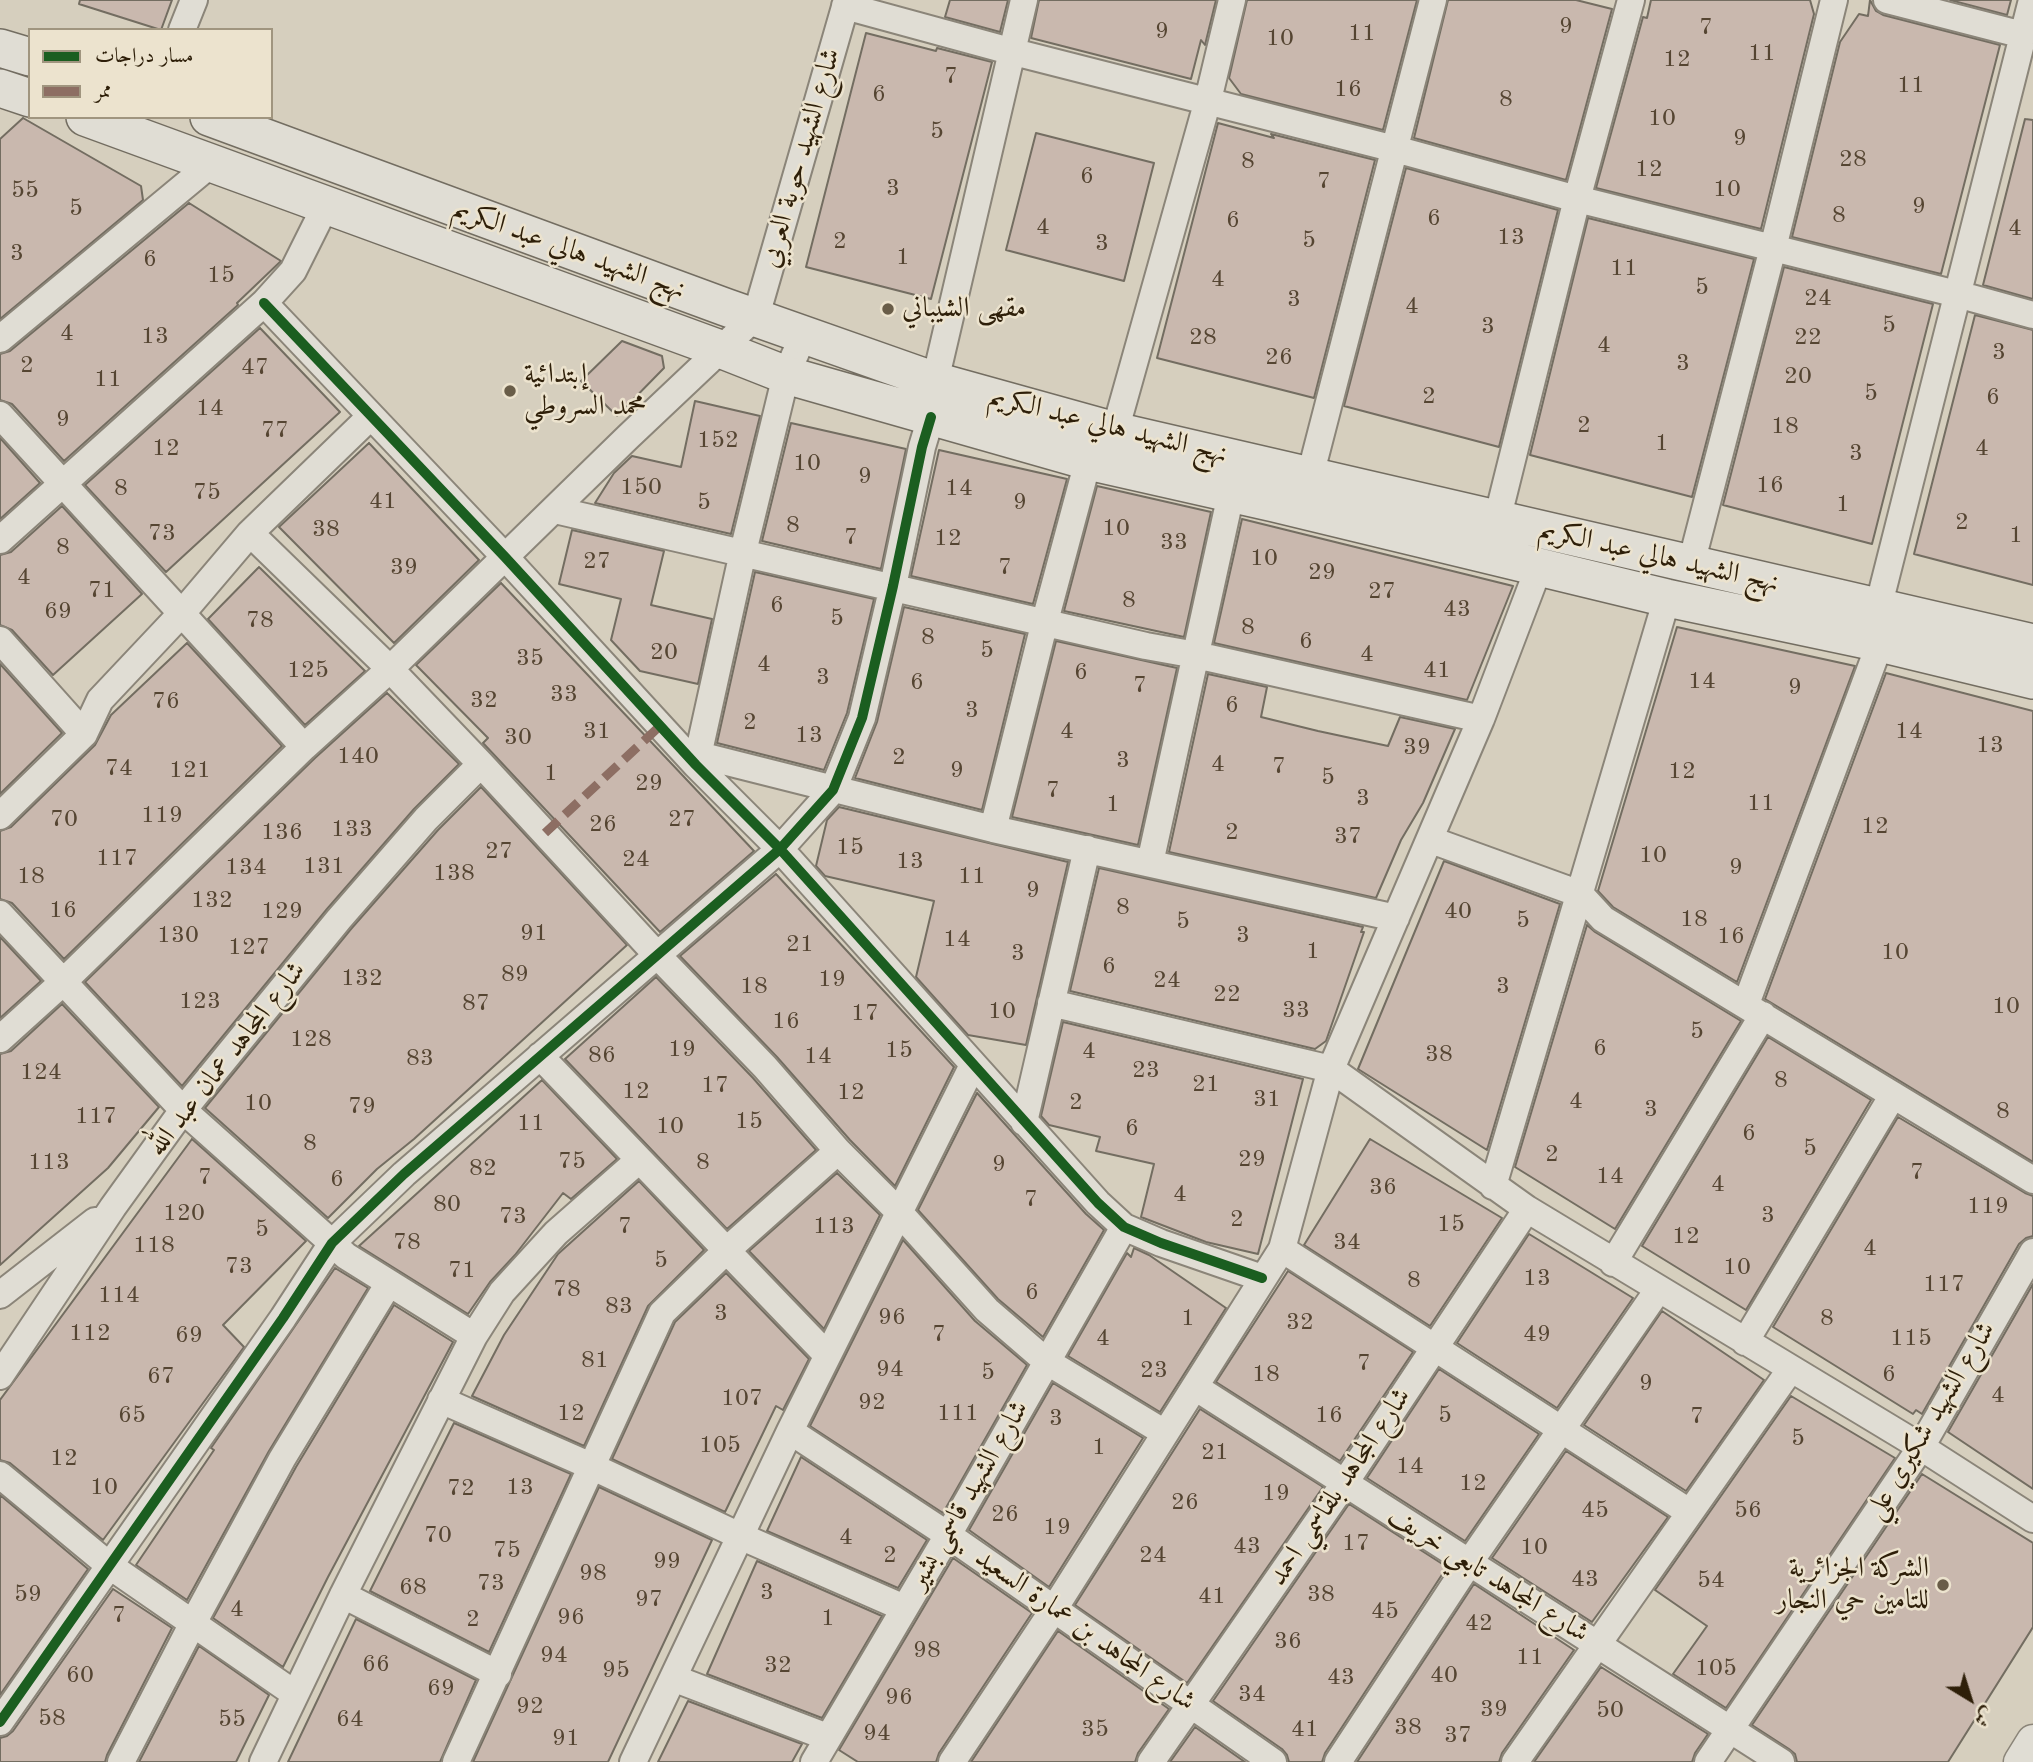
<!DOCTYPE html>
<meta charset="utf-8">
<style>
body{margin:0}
#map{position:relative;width:2033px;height:1762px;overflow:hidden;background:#d6cfbe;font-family:"Old Standard TT",Amiri,serif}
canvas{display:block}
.legend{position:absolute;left:28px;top:28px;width:245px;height:91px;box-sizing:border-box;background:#ece3ce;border:2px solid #a0957f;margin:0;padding:9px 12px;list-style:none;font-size:21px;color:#2e1f09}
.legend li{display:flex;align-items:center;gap:14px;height:35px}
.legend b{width:35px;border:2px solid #a0957f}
.north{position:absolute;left:1935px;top:1664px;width:70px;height:70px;-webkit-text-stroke:5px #ece3ce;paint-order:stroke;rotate:142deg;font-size:19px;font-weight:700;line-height:28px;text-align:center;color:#2e1f09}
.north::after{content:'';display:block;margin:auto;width:24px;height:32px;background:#2e1f09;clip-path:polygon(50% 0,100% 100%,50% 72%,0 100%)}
</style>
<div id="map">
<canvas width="2033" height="1762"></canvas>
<ul class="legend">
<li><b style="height:9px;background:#1b5e20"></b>مسار دراجات</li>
<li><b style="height:9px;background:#8d6e63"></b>ممر</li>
</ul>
<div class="north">ش</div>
</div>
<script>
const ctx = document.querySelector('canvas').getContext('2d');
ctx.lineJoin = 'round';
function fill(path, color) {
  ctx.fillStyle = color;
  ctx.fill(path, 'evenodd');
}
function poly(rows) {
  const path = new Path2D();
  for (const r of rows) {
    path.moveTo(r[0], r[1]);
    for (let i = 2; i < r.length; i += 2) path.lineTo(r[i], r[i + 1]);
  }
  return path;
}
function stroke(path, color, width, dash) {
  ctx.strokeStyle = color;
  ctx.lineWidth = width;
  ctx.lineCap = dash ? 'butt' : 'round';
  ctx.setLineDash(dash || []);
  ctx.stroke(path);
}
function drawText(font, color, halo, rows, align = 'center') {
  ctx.font = font + ' "Old Standard TT",Amiri,serif';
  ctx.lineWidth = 5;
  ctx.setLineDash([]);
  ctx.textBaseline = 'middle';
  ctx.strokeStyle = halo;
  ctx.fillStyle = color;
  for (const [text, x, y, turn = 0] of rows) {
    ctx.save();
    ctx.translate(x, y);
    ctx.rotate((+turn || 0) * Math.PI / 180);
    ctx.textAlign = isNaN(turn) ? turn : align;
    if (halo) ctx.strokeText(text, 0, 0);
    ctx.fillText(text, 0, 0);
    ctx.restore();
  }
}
const building = poly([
 [80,0,172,0,161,30,79,4,80,0],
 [950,0,1008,0,1000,32,945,17,950,0],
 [1039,0,1216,0,1205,45,1201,40,1191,79,1031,38,1039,0],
 [1247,0,1417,0,1383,130,1241,94,1229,78,1247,0],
 [1448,0,1576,0,1612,9,1566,180,1414,138,1448,0],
 [1651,0,1810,0,1814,14,1761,229,1596,188,1643,17,1647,18,1651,0],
 [1870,0,1876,11,1883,15,2000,45,1941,274,1792,237,1840,42,1859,14,1868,16,1870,0],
 [1950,0,2011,0,2007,15,1950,0],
 [866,33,936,51,937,48,992,62,931,299,806,267,866,33],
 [23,118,141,186,143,200,0,319,0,139,23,118],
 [2025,119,2033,120,2033,299,1983,285,2025,119],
 [1218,123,1274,138,1271,134,1375,160,1314,398,1157,358,1218,123],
 [1036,133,1154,163,1124,281,1006,250,1036,133],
 [1406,168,1558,210,1499,447,1344,406,1406,168],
 [189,203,281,261,237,303,238,305,64,461,12,404,0,400,0,354,10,351,189,203],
 [1588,218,1754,259,1692,497,1530,455,1588,218],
 [1784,267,1933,304,1872,544,1723,505,1784,267],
 [1975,315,2033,330,2033,585,1914,554,1975,315],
 [260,328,340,412,166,572,85,485,260,328],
 [622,341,662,356,664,368,617,416,581,381,622,341],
 [695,401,760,416,731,534,595,503,614,473,632,456,681,467,695,401],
 [791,423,906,449,881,569,762,541,791,423],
 [0,438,40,483,0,519,0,438],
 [369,443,479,560,394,643,279,527,369,443],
 [939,450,1067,479,1033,604,911,576,939,450],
 [1097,486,1211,512,1184,637,1064,611,1097,486],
 [62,506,142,594,53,675,12,630,0,625,0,555,11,552,62,506],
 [1242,519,1513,586,1467,700,1214,643,1242,519],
 [572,530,664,551,651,605,712,619,698,684,640,671,611,640,621,599,559,584,572,530],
 [259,567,365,671,305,725,208,619,259,567],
 [755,572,874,599,847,713,824,770,717,743,755,572],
 [501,583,754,851,660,932,483,743,488,738,416,665,501,583],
 [904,607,1025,634,982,810,855,778,877,722,904,607],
 [1677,627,1855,666,1737,982,1613,907,1598,891,1677,627],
 [1056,641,1177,668,1138,845,1012,817,1056,641],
 [187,643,282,746,64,959,12,903,0,899,0,831,11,827,95,745,111,715,187,643],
 [0,664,62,733,0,794,0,664],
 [1886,673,2033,711,2033,1162,1765,999,1886,673],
 [1208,674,1267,687,1261,717,1318,731,1388,746,1400,717,1455,729,1423,803,1401,840,1376,898,1169,852,1208,674],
 [387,693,459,764,414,809,327,909,182,1086,85,982,315,758,387,693],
 [481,787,627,945,414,1139,377,1169,328,1218,205,1108,351,929,438,830,481,787],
 [839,807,1068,862,1026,1045,968,1035,916,977,934,901,825,876,816,866,827,820,839,807],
 [1444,861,1560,904,1487,1150,1358,1069,1444,861],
 [1099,868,1363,927,1361,932,1364,932,1326,1041,1315,1049,1070,991,1099,868],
 [776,874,954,1067,895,1186,850,1140,777,1057,680,956,776,874],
 [1587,925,1595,932,1741,1021,1615,1229,1515,1167,1587,925],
 [0,937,41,981,0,1018,0,937],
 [656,977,753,1078,816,1150,727,1229,565,1059,656,977],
 [62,1004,159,1107,108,1168,0,1265,0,1054,11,1051,62,1004],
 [1063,1022,1303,1079,1258,1254,1206,1242,1141,1217,1154,1164,1096,1151,1100,1137,1049,1125,1041,1116,1063,1022],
 [1768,1037,1871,1100,1746,1310,1642,1246,1768,1037],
 [542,1080,617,1159,571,1199,563,1193,515,1255,490,1282,468,1314,359,1246,542,1080],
 [977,1093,1086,1214,1104,1230,1043,1337,998,1299,918,1210,977,1093],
 [1898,1117,2025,1193,2033,1196,2033,1236,2026,1238,2019,1244,1922,1414,1916,1410,1913,1414,1773,1327,1898,1117],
 [192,1139,306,1241,223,1325,244,1347,103,1540,10,1463,0,1460,0,1400,192,1139],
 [1370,1139,1502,1218,1430,1326,1304,1245,1370,1139],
 [837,1173,880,1215,824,1329,749,1251,837,1173],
 [639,1181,704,1250,648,1306,584,1446,472,1396,504,1335,558,1254,639,1181],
 [1529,1234,1633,1298,1557,1408,1457,1343,1529,1234],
 [903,1240,975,1321,1027,1365,943,1513,810,1426,903,1240],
 [1134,1248,1149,1255,1226,1308,1160,1412,1068,1356,1127,1253,1131,1257,1134,1248],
 [335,1268,368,1288,269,1451,187,1600,136,1565,214,1450,211,1448,335,1268],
 [1288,1271,1413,1352,1340,1461,1216,1382,1288,1271],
 [726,1273,809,1359,783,1410,776,1406,725,1512,612,1459,675,1322,726,1273],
 [2033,1284,2033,1489,1948,1432,2033,1284],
 [394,1305,453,1342,328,1577,283,1667,213,1618,296,1467,394,1305],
 [1662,1311,1764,1380,1686,1491,1584,1425,1662,1311],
 [1439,1369,1539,1434,1465,1541,1367,1478,1439,1369],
 [1053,1383,1143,1438,1049,1587,969,1530,1053,1383],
 [1791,1396,1895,1458,1726,1708,1673,1674,1707,1626,1655,1590,1791,1396],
 [1200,1409,1323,1487,1187,1683,1075,1605,1200,1409],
 [454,1423,571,1474,489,1652,370,1591,454,1423],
 [1566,1451,1668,1517,1592,1622,1492,1558,1566,1451],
 [801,1457,927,1540,898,1588,767,1531,801,1457],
 [1922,1474,2033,1543,2033,1627,1948,1762,1797,1762,1795,1754,1789,1749,1752,1725,1922,1474],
 [599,1487,712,1540,608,1762,473,1762,599,1487],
 [0,1495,88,1569,0,1695,0,1495],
 [1349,1504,1447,1567,1325,1753,1322,1762,1289,1762,1287,1755,1282,1749,1213,1701,1349,1504],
 [953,1558,1032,1613,939,1753,936,1762,858,1762,839,1750,953,1558],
 [757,1561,882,1616,822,1718,707,1674,757,1561],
 [1474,1584,1574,1650,1502,1753,1499,1762,1357,1762,1474,1584],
 [113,1589,172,1628,107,1755,105,1762,0,1762,0,1738,7,1736,13,1731,113,1589],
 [356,1619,476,1680,440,1762,288,1762,356,1619],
 [1058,1631,1169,1709,1138,1753,1135,1762,971,1762,1058,1631],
 [199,1646,269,1695,236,1762,139,1762,199,1646],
 [1601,1667,1708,1734,1695,1753,1692,1762,1534,1762,1601,1667],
 [688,1701,802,1744,792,1762,658,1762,688,1701],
 [1195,1727,1245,1762,1170,1762,1195,1727]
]);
fill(building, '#c9b8ae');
stroke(building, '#736d61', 2);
const minor = poly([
 [1887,0,2023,35],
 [845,6,1010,51,1395,149,1577,199,1957,294,2033,315],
 [182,30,194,0],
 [264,303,505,557,696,765,780,849,1098,1203,1124,1227,1161,1243,1262,1278],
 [0,339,212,163],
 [935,381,1024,0],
 [0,415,304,747],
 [1115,431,1208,100,1232,0],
 [1310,476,1433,0],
 [555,510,1146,646,1196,655,1481,719],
 [1497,520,1577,199,1631,0],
 [250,533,390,669,481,764,657,955,765,1067,838,1151,898,1211,987,1310,1046,1361,1165,1433],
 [0,540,264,303,293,271,326,205],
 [1691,564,1773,248,1834,0],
 [1878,608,2032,0],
 [0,640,84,734],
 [699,755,993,829,1396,918],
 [696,765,743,552,786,375,804,334],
 [0,816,84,734,100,700,182,613,250,533,371,416],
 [993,829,1045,621,1088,461],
 [1431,840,1580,894,1603,919,2033,1180],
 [1150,863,1231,494],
 [0,914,183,1110,332,1243,346,1256,474,1336],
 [1051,1003,1331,1069,1527,1209,1921,1447,2033,1519],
 [1746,1004,1880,643],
 [0,1039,62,983,304,747,390,669,628,437,756,316,847,0],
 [540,1056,827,1355],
 [1024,1122,1087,849],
 [1493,1186,1667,598],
 [1282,1249,1689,1512],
 [1613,1263,1763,1015],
 [0,1295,95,1221],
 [1745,1342,1893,1095],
 [0,1376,113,1207,183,1110,339,919,426,819,481,764],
 [1195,1387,1781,1762],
 [441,1400,593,1467,740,1536,904,1608],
 [790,1431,948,1535,1273,1762],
 [0,1475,110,1566,295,1694],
 [343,1595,498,1674],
 [673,1678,827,1737],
 [0,1722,283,1318,332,1243,404,1174,780,849,833,790,862,718,893,586,922,447,931,417],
 [121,1762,193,1623,282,1459,389,1283],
 [263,1762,343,1595,474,1336,502,1292,556,1233,639,1160],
 [456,1762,662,1313,727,1250,838,1151],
 [633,1762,790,1431,973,1065],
 [814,1762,948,1535,1124,1227],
 [952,1762,1054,1609,1282,1249,1331,1069,1481,719,1539,567],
 [1151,1762,1344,1484,1527,1209],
 [1338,1762,1469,1563,1658,1290],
 [1515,1762,1790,1370],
 [1708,1762,1921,1447,2033,1252]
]);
const tertiary = poly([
 [2020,1762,2033,1741]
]);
const secondary = poly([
 [0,48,30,57],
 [0,88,30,98],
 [85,117,720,349,786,375,1088,461,1274,503,1667,598,1880,643,2033,680],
 [209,117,725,307,935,381,1115,431,2033,643]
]);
stroke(minor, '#8b8579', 30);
stroke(tertiary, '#8b8579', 35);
stroke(secondary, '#736d61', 40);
stroke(minor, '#e0ddd4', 26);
stroke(tertiary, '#e0ddd4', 32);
stroke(secondary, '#e0ddd4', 37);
stroke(poly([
 [545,833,661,725]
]), '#8d6e63', 9, [18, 9]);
stroke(poly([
 [264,303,505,557,696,765,780,849,1098,1203,1124,1227,1161,1243,1262,1278],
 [0,1722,283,1318,332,1243,404,1174,780,849,833,790,862,718,893,586,922,447,931,417]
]), '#1b5e20', 10);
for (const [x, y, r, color] of [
 [888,309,7,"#695d48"],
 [510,391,7,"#695d48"],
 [1943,1585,7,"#695d48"]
]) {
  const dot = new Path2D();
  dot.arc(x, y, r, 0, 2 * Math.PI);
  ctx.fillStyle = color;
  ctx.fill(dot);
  stroke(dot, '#ece3ce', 2.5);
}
drawText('24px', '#554532', null, [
 ["9",1566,27],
 ["7",1706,28],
 ["9",1162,32],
 ["11",1362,34],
 ["10",1280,39],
 ["11",1762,54],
 ["12",1677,60],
 ["7",951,77],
 ["11",1911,86],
 ["16",1348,90],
 ["6",879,95],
 ["8",1506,100],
 ["10",1662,119],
 ["5",937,132],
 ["9",1740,139],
 ["28",1853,160],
 ["8",1248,162],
 ["12",1649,170],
 ["6",1087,177],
 ["7",1324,182],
 ["3",893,189],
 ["10",1727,190],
 ["55",25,191],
 ["9",1919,207],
 ["5",76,209],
 ["8",1839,216],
 ["6",1434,219],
 ["6",1233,221],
 ["4",1043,228],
 ["4",2015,229],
 ["13",1511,238],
 ["5",1309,241],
 ["2",840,242],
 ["3",1102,244],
 ["3",17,254],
 ["1",903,258],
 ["6",150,260],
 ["11",1624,269],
 ["15",221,276],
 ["4",1218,280],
 ["5",1702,288],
 ["24",1818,299],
 ["3",1294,300],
 ["4",1412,307],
 ["5",1889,326],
 ["3",1488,327],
 ["4",67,334],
 ["13",155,337],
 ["28",1203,338],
 ["22",1808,338],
 ["4",1604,346],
 ["3",1999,353],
 ["26",1279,358],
 ["3",1683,364],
 ["2",27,366],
 ["47",255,368],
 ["20",1798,377],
 ["11",108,380],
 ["5",1871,394],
 ["2",1429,397],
 ["6",1993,398],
 ["14",210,409],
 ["9",63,420],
 ["2",1584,426],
 ["18",1785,427],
 ["77",275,431],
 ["152",718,441],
 ["1",1662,444],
 ["12",166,449],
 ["4",1982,449],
 ["3",1856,454],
 ["10",807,464],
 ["9",865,477],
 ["16",1770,486],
 ["150",641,488],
 ["8",121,489],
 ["14",959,489],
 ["75",207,493],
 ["41",383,502],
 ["5",704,503],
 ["9",1020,503],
 ["1",1843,505],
 ["2",1962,523],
 ["8",793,526],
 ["10",1116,529],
 ["38",326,530],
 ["73",162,534],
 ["1",2016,536],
 ["7",851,538],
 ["12",948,539],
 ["33",1174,543],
 ["8",63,548],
 ["10",1264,559],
 ["27",597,562],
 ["39",404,568],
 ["7",1005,568],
 ["29",1322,573],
 ["4",24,578],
 ["71",102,591],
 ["27",1382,592],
 ["8",1129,601],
 ["6",777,606],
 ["43",1457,610],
 ["69",58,612],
 ["5",837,619],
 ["78",260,621],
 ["8",1248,628],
 ["8",928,638],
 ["6",1306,642],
 ["5",987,651],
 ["20",664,653],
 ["4",1367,655],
 ["35",530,659],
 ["4",764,665],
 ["125",308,671],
 ["41",1437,671],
 ["6",1081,673],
 ["3",823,678],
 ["14",1702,682],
 ["6",917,683],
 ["7",1140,686],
 ["9",1795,688],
 ["33",564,695],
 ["32",484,701],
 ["76",166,702],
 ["6",1232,706],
 ["3",972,711],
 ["2",750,723],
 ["31",597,732],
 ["4",1067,732],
 ["14",1909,732],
 ["13",809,736],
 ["30",518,738],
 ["13",1990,746],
 ["39",1417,748],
 ["140",358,757],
 ["2",899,758],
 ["3",1123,761],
 ["4",1218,765],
 ["7",1279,767],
 ["74",119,769],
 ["121",190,771],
 ["9",957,771],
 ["12",1682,772],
 ["1",551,774],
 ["5",1328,778],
 ["29",649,784],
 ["7",1053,791],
 ["3",1363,799],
 ["11",1761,804],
 ["1",1113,805],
 ["119",162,816],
 ["70",64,820],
 ["27",682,820],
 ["26",603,825],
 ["12",1875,827],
 ["133",352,830],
 ["136",282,833],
 ["2",1232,833],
 ["37",1348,837],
 ["15",850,848],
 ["27",499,852],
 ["10",1653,856],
 ["117",117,859],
 ["24",636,860],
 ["13",910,862],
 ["131",324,867],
 ["134",246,868],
 ["9",1736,868],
 ["138",454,874],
 ["18",31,877],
 ["11",972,877],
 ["9",1033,891],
 ["132",212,901],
 ["8",1123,908],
 ["16",63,911],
 ["129",282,912],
 ["40",1458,912],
 ["18",1694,920],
 ["5",1523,921],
 ["5",1183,922],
 ["91",534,934],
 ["130",178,936],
 ["3",1243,936],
 ["16",1731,937],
 ["14",957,940],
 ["21",800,945],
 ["127",249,948],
 ["1",1313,952],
 ["10",1895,953],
 ["3",1018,954],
 ["6",1109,967],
 ["89",515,975],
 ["132",362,979],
 ["19",832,980],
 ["24",1167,981],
 ["18",754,987],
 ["3",1503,987],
 ["22",1227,995],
 ["123",200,1002],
 ["87",476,1004],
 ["10",2006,1007],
 ["33",1296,1011],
 ["10",1002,1012],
 ["17",865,1014],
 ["16",786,1022],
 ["5",1697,1032],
 ["128",311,1040],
 ["6",1600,1049],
 ["19",682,1050],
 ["15",899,1051],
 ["4",1089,1052],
 ["38",1439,1055],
 ["86",602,1056],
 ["14",818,1057],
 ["83",420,1059],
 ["23",1146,1071],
 ["124",41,1073],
 ["8",1781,1081],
 ["21",1206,1085],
 ["17",715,1086],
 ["12",636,1092],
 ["12",851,1093],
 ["31",1267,1100],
 ["4",1576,1102],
 ["2",1076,1103],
 ["10",258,1104],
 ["79",362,1107],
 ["3",1651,1110],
 ["8",2003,1112],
 ["117",96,1117],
 ["15",749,1122],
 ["11",531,1124],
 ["10",670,1127],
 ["6",1132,1129],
 ["6",1749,1134],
 ["8",310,1144],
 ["5",1810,1149],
 ["2",1552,1155],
 ["29",1252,1160],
 ["75",572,1162],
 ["113",49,1163],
 ["8",703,1163],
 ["9",999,1165],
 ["82",483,1169],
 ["7",1917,1173],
 ["14",1610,1177],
 ["7",205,1178],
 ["6",337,1180],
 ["4",1718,1185],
 ["36",1383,1188],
 ["4",1180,1195],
 ["7",1031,1200],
 ["80",447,1205],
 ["119",1988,1207],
 ["120",184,1214],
 ["3",1768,1216],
 ["73",513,1217],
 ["2",1237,1220],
 ["15",1451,1225],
 ["7",625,1227],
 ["113",834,1227],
 ["5",262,1230],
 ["12",1686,1237],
 ["78",407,1243],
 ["34",1347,1243],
 ["118",154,1246],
 ["4",1870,1249],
 ["5",661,1261],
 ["73",239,1267],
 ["10",1737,1268],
 ["71",462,1271],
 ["13",1537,1279],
 ["8",1414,1281],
 ["117",1944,1285],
 ["78",567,1290],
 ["6",1032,1293],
 ["114",119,1296],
 ["83",619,1307],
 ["3",721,1314],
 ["96",892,1318],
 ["1",1188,1319],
 ["8",1827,1319],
 ["32",1300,1323],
 ["112",90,1334],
 ["7",939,1335],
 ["49",1537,1335],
 ["69",189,1336],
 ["4",1103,1339],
 ["115",1911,1339],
 ["81",595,1361],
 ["7",1364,1364],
 ["94",890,1370],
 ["23",1154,1371],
 ["5",988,1373],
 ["18",1266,1375],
 ["6",1889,1375],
 ["67",161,1377],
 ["9",1646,1384],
 ["4",1998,1396],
 ["107",742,1399],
 ["92",872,1403],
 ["12",571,1414],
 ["111",958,1414],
 ["65",132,1416],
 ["16",1329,1416],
 ["5",1445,1416],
 ["7",1697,1417],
 ["3",1056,1419],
 ["5",1798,1439],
 ["105",720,1446],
 ["1",1099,1448],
 ["21",1215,1453],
 ["12",64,1459],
 ["14",1410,1467],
 ["12",1473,1484],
 ["10",104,1488],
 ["13",520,1488],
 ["72",461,1489],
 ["19",1276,1494],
 ["26",1185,1503],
 ["45",1595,1511],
 ["56",1748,1511],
 ["26",1005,1515],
 ["19",1057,1528],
 ["70",438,1536],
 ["4",846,1538],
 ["17",1356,1544],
 ["43",1247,1547],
 ["10",1534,1548],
 ["75",507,1551],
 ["2",890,1556],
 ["24",1153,1556],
 ["99",667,1562],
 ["98",593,1574],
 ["43",1585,1580],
 ["54",1711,1581],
 ["73",491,1584],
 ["68",413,1588],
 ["3",767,1593],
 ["59",28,1595],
 ["38",1321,1595],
 ["41",1212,1597],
 ["97",649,1600],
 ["4",237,1610],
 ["45",1385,1612],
 ["7",119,1616],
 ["96",571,1618],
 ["1",828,1619],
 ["2",473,1620],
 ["42",1479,1624],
 ["36",1288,1642],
 ["98",927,1651],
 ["94",554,1656],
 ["11",1530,1658],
 ["66",376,1665],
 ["32",778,1666],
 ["105",1716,1669],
 ["95",616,1671],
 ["60",80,1676],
 ["40",1444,1676],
 ["43",1341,1678],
 ["69",441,1689],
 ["34",1252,1695],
 ["96",899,1698],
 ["92",530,1707],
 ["39",1494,1710],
 ["50",1610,1711],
 ["58",52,1719],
 ["55",232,1720],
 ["64",350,1720],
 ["38",1408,1728],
 ["35",1095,1730],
 ["41",1305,1730],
 ["94",877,1734],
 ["37",1458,1736],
 ["91",566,1739]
]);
drawText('28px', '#2e1f09', '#ece3ce', [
 ["شارع الشهيد حوبة العربي",801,158,-74],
 ["نهج الشهيد هالي عبد الكريم",569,250,20],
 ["نهج الشهيد هالي عبد الكريم",1108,426,14],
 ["نهج الشهيد هالي عبد الكريم",1659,557,13],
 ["شارع المجاهد عمان عبد الله",227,1059,-52],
 ["شارع الشهيد شكيري علي",1931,1421,-59],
 ["شارع المجاهد بلقاسمي احمد",1340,1487,-56],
 ["شارع الشهيد قاسمي بشير",969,1495,-60],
 ["شارع المجاهد تابعي خريف",1488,1575,32],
 ["شارع المجاهد بن عمارة السعيد",1085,1630,35]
]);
drawText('28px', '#2e1f09', '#ece3ce', [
 ["مقهى الشيباني",902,309],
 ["إبتدائية",524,375],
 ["محمد السروطي",524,407],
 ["الشركة الجزائرية",1929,1569,"right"],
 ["للتامين حي النجار",1929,1601,"right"]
], 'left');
</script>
